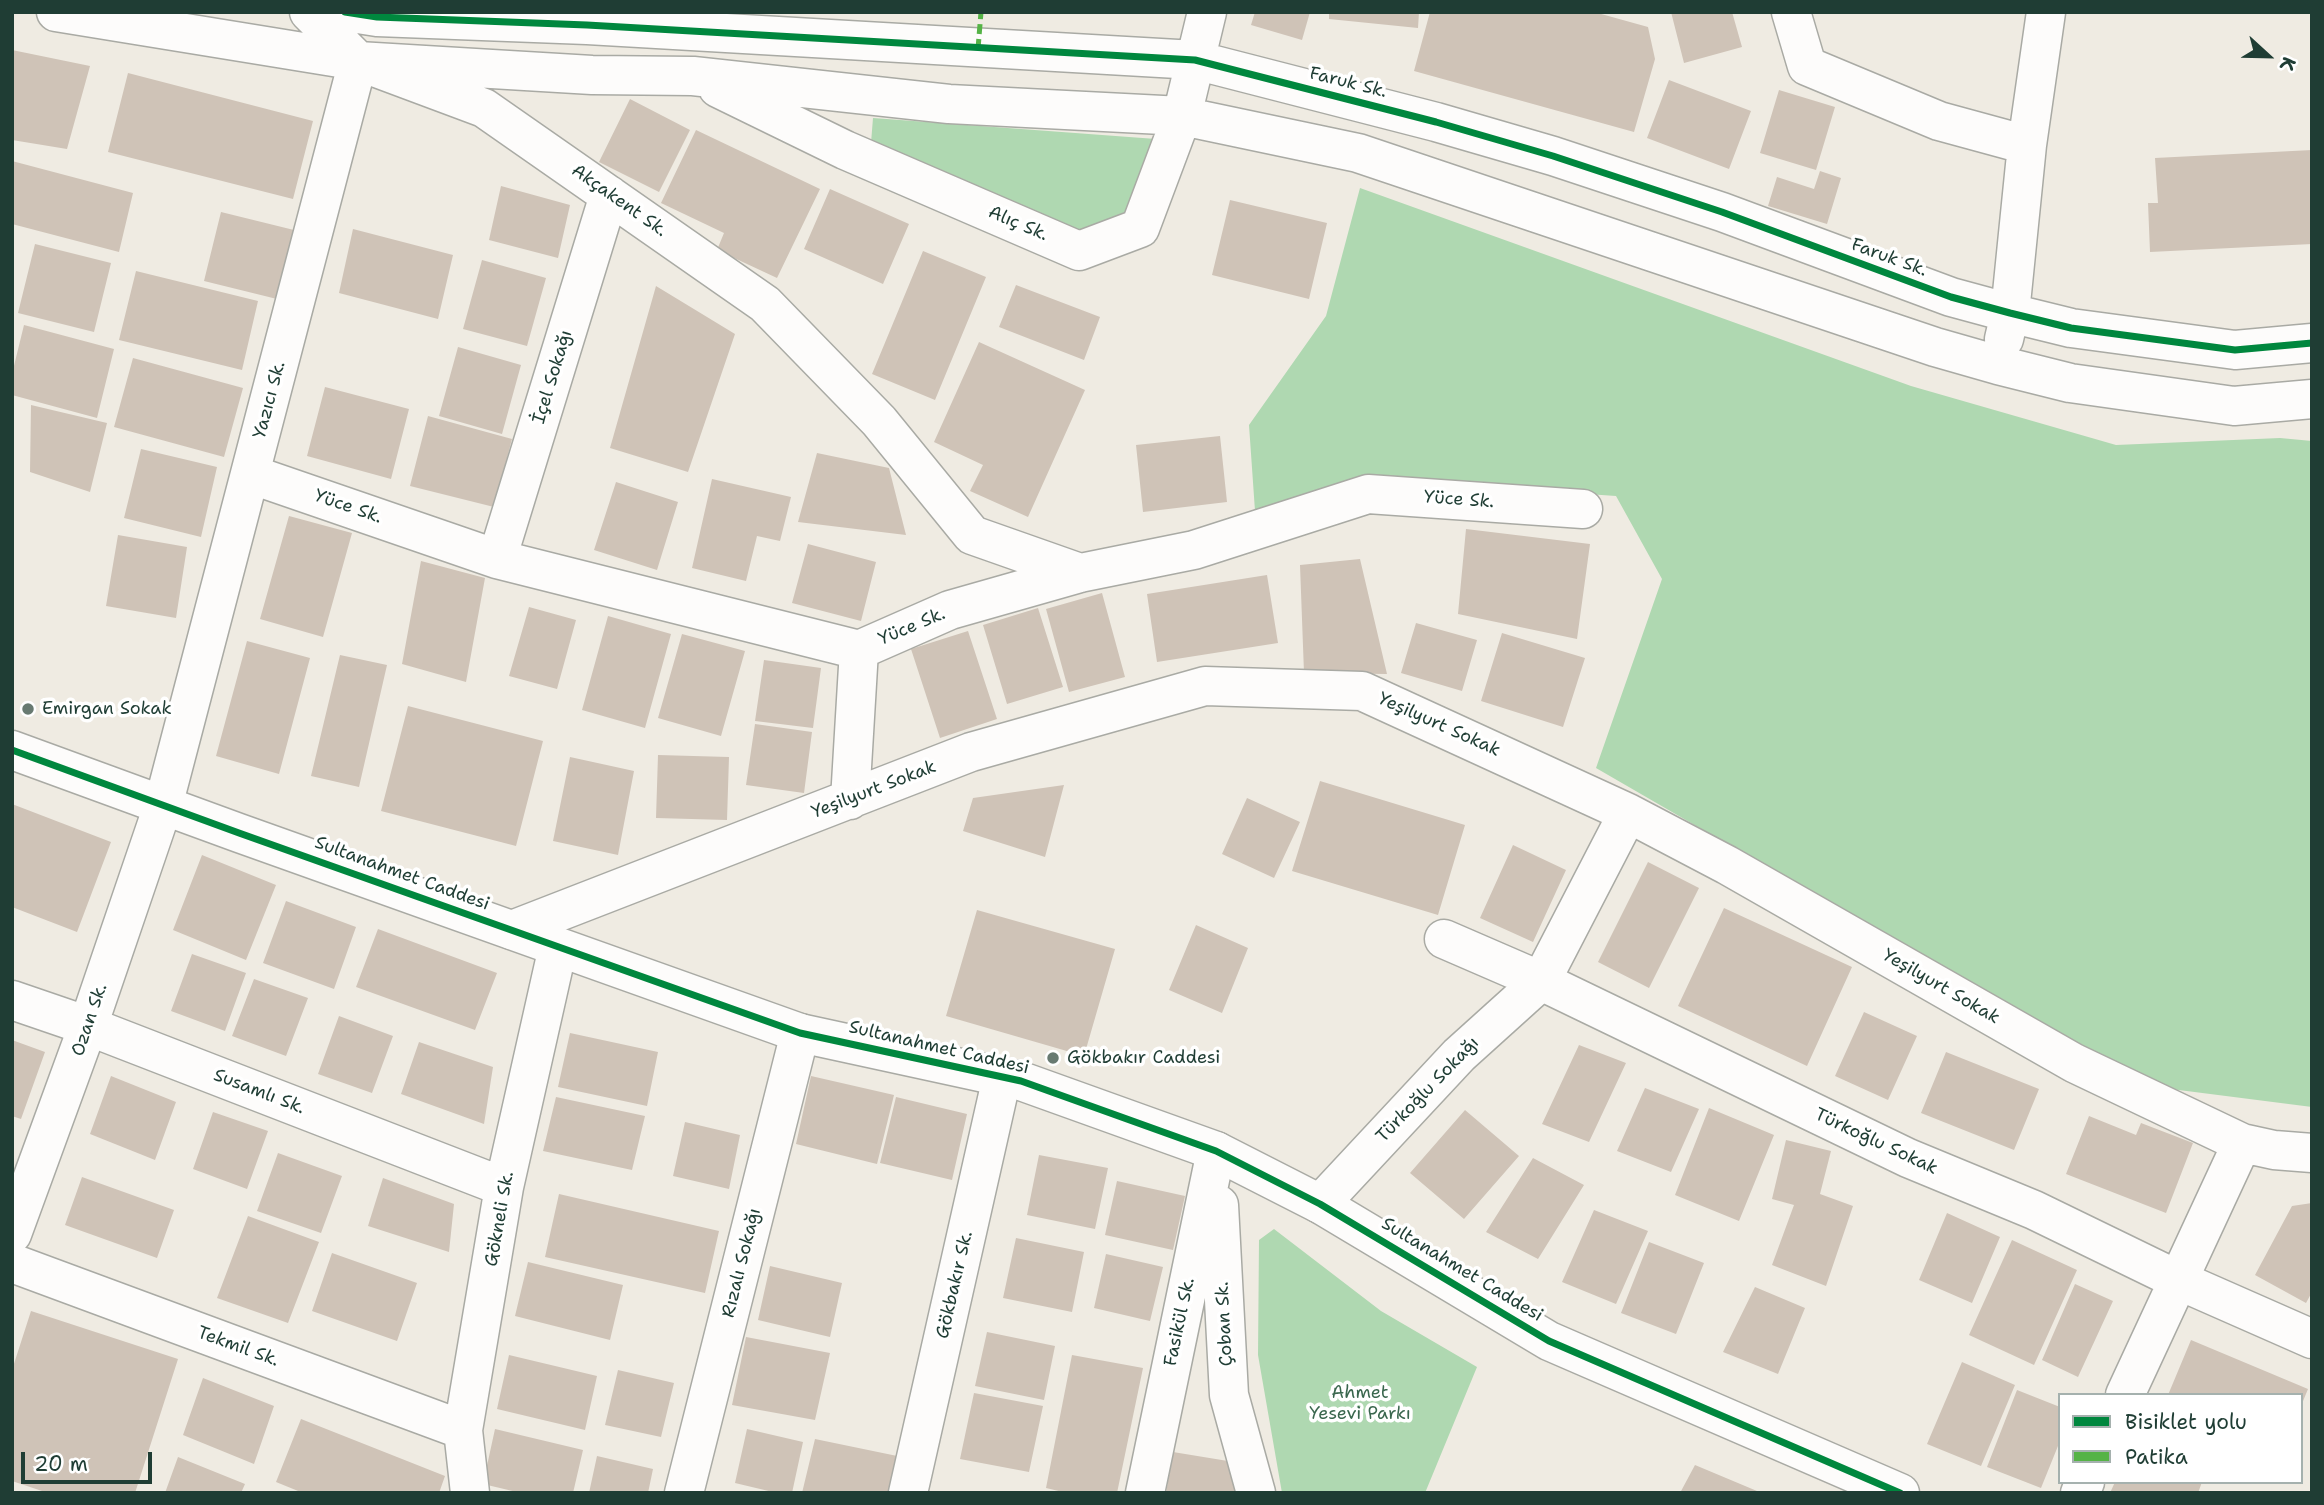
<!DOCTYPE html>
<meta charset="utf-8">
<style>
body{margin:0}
#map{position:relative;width:2324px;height:1505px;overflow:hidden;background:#efebe2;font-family:"Shantell Sans",sans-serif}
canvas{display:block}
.frame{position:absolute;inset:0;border:14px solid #1f3d34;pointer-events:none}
.legend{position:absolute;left:2058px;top:1393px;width:245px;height:91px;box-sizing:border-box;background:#fff;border:2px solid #a5b1ae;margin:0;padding:9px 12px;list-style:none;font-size:21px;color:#1f3d34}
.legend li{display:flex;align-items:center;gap:14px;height:35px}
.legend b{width:35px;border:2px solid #a5b1ae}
.north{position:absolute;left:2233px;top:21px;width:70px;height:70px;-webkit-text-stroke:5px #fff;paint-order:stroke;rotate:112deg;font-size:19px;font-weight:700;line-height:28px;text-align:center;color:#1f3d34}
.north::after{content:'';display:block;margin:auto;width:24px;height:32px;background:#1f3d34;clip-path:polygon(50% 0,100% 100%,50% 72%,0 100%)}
.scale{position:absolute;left:21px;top:1452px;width:131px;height:32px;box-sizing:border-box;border:4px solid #1f3d34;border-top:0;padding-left:9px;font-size:21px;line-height:24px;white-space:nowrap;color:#1f3d34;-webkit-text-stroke:5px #fff;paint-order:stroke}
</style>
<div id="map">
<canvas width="2324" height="1505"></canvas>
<div class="frame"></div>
<ul class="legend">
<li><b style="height:9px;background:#00873e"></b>Bisiklet yolu</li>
<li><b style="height:9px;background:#55b346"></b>Patika</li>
</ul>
<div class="north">K</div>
<div class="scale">20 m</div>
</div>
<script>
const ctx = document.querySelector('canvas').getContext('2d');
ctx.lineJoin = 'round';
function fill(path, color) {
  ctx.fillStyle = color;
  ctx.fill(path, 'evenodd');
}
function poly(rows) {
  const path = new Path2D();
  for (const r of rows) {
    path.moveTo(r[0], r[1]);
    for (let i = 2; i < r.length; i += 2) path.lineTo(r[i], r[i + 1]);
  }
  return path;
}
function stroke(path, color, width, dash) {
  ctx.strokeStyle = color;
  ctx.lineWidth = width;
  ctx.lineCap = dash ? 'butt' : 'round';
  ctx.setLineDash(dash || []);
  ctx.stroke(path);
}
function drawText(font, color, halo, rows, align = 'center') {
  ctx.font = font + ' "Shantell Sans",sans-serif';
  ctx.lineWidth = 7;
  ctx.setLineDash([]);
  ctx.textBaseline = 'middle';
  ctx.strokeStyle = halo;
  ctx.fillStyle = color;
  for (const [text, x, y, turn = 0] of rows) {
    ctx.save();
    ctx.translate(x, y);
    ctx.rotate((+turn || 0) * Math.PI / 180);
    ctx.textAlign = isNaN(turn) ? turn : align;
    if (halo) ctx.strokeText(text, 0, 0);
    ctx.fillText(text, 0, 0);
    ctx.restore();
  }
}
fill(poly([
 [873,118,1156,139,1129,216,1084,235,871,143],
 [1360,188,1911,386,2116,445,2280,438,2312,441,2312,1107,2171,1089,2085,1051,1596,768,1662,579,1616,496,1385,480,1255,511,1249,425,1326,316],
 [1274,1229,1381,1311,1477,1367,1425,1493,1282,1493,1258,1355,1259,1240]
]), '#afd8b1');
fill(poly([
 [1255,12,1310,12,1302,40,1251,25],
 [1329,12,1419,12,1418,28,1329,19],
 [1430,12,1594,12,1648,27,1655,59,1634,132,1414,71],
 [1671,12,1732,12,1742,47,1684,63],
 [12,50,90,66,67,149,12,140],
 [128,73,313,121,293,199,108,152],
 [1669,80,1751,111,1729,169,1647,138],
 [1779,90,1835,107,1816,170,1760,153],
 [630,99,690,130,659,192,599,162],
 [696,130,820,189,777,278,717,250,724,233,661,203],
 [2312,150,2312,244,2150,252,2148,203,2158,203,2155,158],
 [12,161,133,193,119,252,12,224],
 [1820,171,1841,178,1827,224,1768,206,1777,177,1814,189],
 [501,186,570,205,558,258,489,240],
 [830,189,909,224,883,284,804,249],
 [1230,200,1327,223,1309,299,1212,275],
 [221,212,298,231,281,300,204,281],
 [353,229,453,255,438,319,339,293],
 [35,244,111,263,94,332,18,313],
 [923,251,986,277,935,400,872,374],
 [482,260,546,278,527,346,463,329],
 [136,271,258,301,242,370,119,340],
 [1016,285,1100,317,1084,360,999,327],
 [656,286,735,334,688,472,610,448],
 [24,325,114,349,97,418,12,395,12,374],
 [979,342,1085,390,1028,517,970,491,983,465,934,442],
 [458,347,521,365,502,434,439,416],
 [133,358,243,388,224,457,114,427],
 [325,387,409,409,391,479,307,456],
 [31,405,107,423,90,492,30,472],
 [428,416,512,439,494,507,410,486],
 [1220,436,1227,502,1143,512,1136,445],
 [141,449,217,467,201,537,124,518],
 [817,453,889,468,906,535,798,522],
 [712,479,791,497,780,541,757,536,746,581,692,568],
 [616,482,678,502,657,570,594,550],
 [289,516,352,533,323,637,260,619],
 [1466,529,1590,544,1577,639,1458,614],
 [118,535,187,547,176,618,106,606],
 [808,544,876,562,861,621,792,603],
 [1360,559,1387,674,1304,673,1300,565],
 [421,561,485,578,466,682,402,664],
 [1267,575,1278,643,1157,662,1147,594],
 [1102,593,1125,677,1069,692,1046,609],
 [529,607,576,620,557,689,509,676],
 [1038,608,1063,687,1007,704,983,625],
 [608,616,671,634,645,728,582,710],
 [1416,623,1477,640,1462,691,1401,673],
 [968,631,997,719,940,738,911,649],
 [1502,633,1585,658,1563,727,1481,701],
 [682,634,745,651,721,736,658,718],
 [247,641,310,658,279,774,216,756],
 [340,655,387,665,359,787,311,776],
 [764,660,821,668,813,728,755,721],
 [408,706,543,741,516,846,381,811],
 [755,724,812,732,804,793,746,785],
 [658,755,729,757,727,820,656,818],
 [570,757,634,771,618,855,553,841],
 [1320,781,1465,825,1438,915,1292,871],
 [1064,785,1045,857,963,831,973,798],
 [1247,798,1300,822,1274,878,1222,854],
 [12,804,111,842,77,932,12,907],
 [1513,845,1566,870,1533,942,1480,918],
 [202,855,276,885,246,960,173,930],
 [1648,862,1699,888,1649,988,1598,962],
 [286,901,356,927,334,989,263,963],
 [1724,908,1852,967,1807,1066,1678,1006],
 [977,910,1115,949,1084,1056,946,1016],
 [1196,925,1248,948,1222,1013,1169,990],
 [378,929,497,973,475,1030,356,987],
 [192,954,246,973,225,1031,171,1011],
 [254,979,308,998,286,1056,232,1036],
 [1864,1012,1917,1036,1888,1100,1835,1076],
 [339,1016,393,1036,372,1093,318,1074],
 [570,1033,658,1052,647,1106,558,1087],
 [12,1040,45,1052,21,1119,12,1116],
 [419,1042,493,1067,484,1124,401,1094],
 [1579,1045,1626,1063,1589,1142,1542,1124],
 [1946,1052,2039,1089,2014,1150,1921,1113],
 [111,1076,176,1102,155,1160,90,1134],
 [811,1076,894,1095,877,1164,796,1144],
 [1645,1088,1699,1109,1671,1172,1617,1151],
 [556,1097,645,1116,632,1170,543,1151],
 [896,1097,967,1114,952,1180,880,1163],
 [1709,1108,1774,1135,1739,1221,1675,1195],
 [1465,1110,1519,1156,1464,1219,1410,1173],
 [213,1112,268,1131,247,1189,193,1169],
 [2089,1116,2136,1135,2141,1123,2193,1143,2166,1213,2066,1174],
 [685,1122,740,1135,729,1189,673,1176],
 [1786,1140,1831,1151,1820,1194,1853,1206,1826,1286,1772,1265,1794,1205,1772,1199],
 [278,1153,342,1176,321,1233,257,1211],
 [1039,1155,1108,1168,1095,1229,1027,1215],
 [1533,1158,1584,1185,1538,1259,1486,1232],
 [82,1177,174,1210,157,1258,65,1225],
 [383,1178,454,1204,449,1252,368,1226],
 [1117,1181,1185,1196,1173,1250,1105,1235],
 [559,1194,719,1231,705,1293,545,1257],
 [2312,1203,2312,1292,2306,1303,2255,1275,2292,1206],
 [1594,1210,1648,1231,1616,1304,1562,1282],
 [1947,1213,2000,1237,1972,1303,1919,1280],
 [248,1216,319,1242,288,1323,217,1298],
 [1016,1238,1084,1252,1072,1312,1003,1298],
 [2012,1240,2077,1270,2034,1365,1969,1335],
 [1649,1242,1704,1263,1676,1334,1621,1313],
 [332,1253,417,1283,397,1341,312,1311],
 [1106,1254,1163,1267,1150,1321,1094,1308],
 [528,1262,623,1285,610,1340,515,1316],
 [770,1266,842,1283,830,1337,758,1320],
 [2075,1284,2113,1301,2078,1377,2042,1360],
 [1755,1287,1805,1308,1778,1374,1723,1352],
 [31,1311,178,1359,135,1493,48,1493,12,1481,12,1370],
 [987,1332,1055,1346,1044,1400,975,1386],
 [746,1337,830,1353,815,1420,732,1405],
 [2191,1340,2308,1389,2301,1406,2301,1395,2168,1395],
 [509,1355,597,1376,585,1430,497,1409],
 [1072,1355,1143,1368,1117,1493,1067,1493,1046,1488],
 [1962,1362,2015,1385,1981,1466,1927,1444],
 [618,1370,674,1383,661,1437,605,1425],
 [203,1378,274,1406,254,1464,183,1435],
 [2017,1390,2060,1407,2060,1441,2041,1488,1987,1467],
 [974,1393,1043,1406,1029,1472,960,1459],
 [301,1419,445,1476,439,1493,303,1493,276,1482],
 [495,1429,583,1450,573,1493,521,1493,483,1484],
 [747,1429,803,1442,792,1493,777,1493,735,1483],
 [815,1439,902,1457,894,1493,802,1493],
 [1173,1452,1240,1463,1235,1493,1166,1493],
 [597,1456,653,1469,648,1493,589,1493],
 [178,1457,245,1484,241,1493,165,1493],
 [1695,1465,1757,1491,1756,1493,1680,1493],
 [2115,1482,2202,1482,2198,1493,2110,1493]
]), '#cfc3b7');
const street = poly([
 [56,12,358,61,484,108,765,304,879,421,972,535,1080,573],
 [345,12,377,17,587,25,1195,60,1436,122,1553,156,1722,212,1951,297,2010,313,2071,328,2235,350,2312,343],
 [1791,12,1807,66,1939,121,2027,145],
 [358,61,592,75,693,76,949,104,1182,116,1358,153,1935,347,1998,365,2070,383,2234,406,2312,399],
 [718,88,845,150,1079,251,1140,228,1182,116,1207,12],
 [2004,339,2010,313,2027,145,2046,12],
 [250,474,497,559,859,650,950,610,1080,573,1194,550,1368,494,1583,509],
 [497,559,609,195],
 [850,800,859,650],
 [512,930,971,752,1205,686,1362,691,1628,813,1727,865,2074,1063,2242,1143,2274,1150,2312,1153],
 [1444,939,1541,981,1908,1158,2034,1210,2178,1280,2312,1339],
 [12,1000,88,1026,504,1187],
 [1320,1204,1459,1055,1541,981,1628,813],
 [1219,1205,1229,1395,1256,1493],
 [12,1234,88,1026,163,806,358,61,309,12],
 [12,1263,463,1430],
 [2125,1395,2242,1143],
 [470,1493,463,1430,504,1187,558,947],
 [684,1493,800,1033],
 [908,1493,1002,1077],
 [1145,1493,1216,1151],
 [2080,1493,2085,1482]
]);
const secondary = poly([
 [12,750,239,833,800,1033,1021,1081,1216,1151,1320,1204,1549,1341,1900,1493]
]);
stroke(street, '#a9aaa4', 41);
stroke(secondary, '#a9aaa4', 41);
stroke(street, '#fdfcfb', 38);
stroke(secondary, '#fdfcfb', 38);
stroke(poly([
 [978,49,981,12]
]), '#55b346', 5, [10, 5]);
stroke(poly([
 [345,12,377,17,587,25,1195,60,1436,122,1553,156,1722,212,1951,297,2010,313,2071,328,2235,350,2312,343],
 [12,750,239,833,800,1033,1021,1081,1216,1151,1320,1204,1549,1341,1900,1493]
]), '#00873e', 7);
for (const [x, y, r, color] of [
 [28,709,7,"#687a71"],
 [1053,1058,7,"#687a71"]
]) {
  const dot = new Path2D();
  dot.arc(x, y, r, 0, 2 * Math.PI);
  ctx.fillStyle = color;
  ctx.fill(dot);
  stroke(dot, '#fff', 2.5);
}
drawText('18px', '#1f3d34', '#fff', [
 ["Faruk Sk.",1348,83,14],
 ["Akçakent Sk.",619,201,35],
 ["Alıç Sk.",1018,224,23],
 ["Faruk Sk.",1889,258,20],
 ["İçel Sokağı",553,377,-73],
 ["Yazıcı Sk.",270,400,-75],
 ["Yüce Sk.",1459,500,4],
 ["Yüce Sk.",348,507,19],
 ["Yüce Sk.",912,627,-23],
 ["Yeşilyurt Sokak",1439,725,24],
 ["Yeşilyurt Sokak",874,790,-21],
 ["Sultanahmet Caddesi",402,874,20],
 ["Yeşilyurt Sokak",1941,987,30],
 ["Ozan Sk.",90,1020,-71],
 ["Sultanahmet Caddesi",939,1048,13],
 ["Türkoğlu Sokağı",1428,1090,-46],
 ["Susamlı Sk.",259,1092,21],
 ["Türkoğlu Sokak",1876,1142,25],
 ["Gökneli Sk.",500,1219,-80],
 ["Rızalı Sokağı",742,1263,-76],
 ["Sultanahmet Caddesi",1462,1270,31],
 ["Gökbakır Sk.",955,1285,-77],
 ["Fasikül Sk.",1180,1322,-78],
 ["Çoban Sk.",1225,1324,-93],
 ["Tekmil Sk.",238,1347,20]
]);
drawText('18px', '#1f3d34', '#fff', [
 ["Emirgan Sokak",42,709],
 ["Gökbakır Caddesi",1067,1058]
], 'left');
drawText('18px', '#3a674e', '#fff', [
 ["Ahmet",1360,1393],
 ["Yesevi Parkı",1360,1414]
]);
</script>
